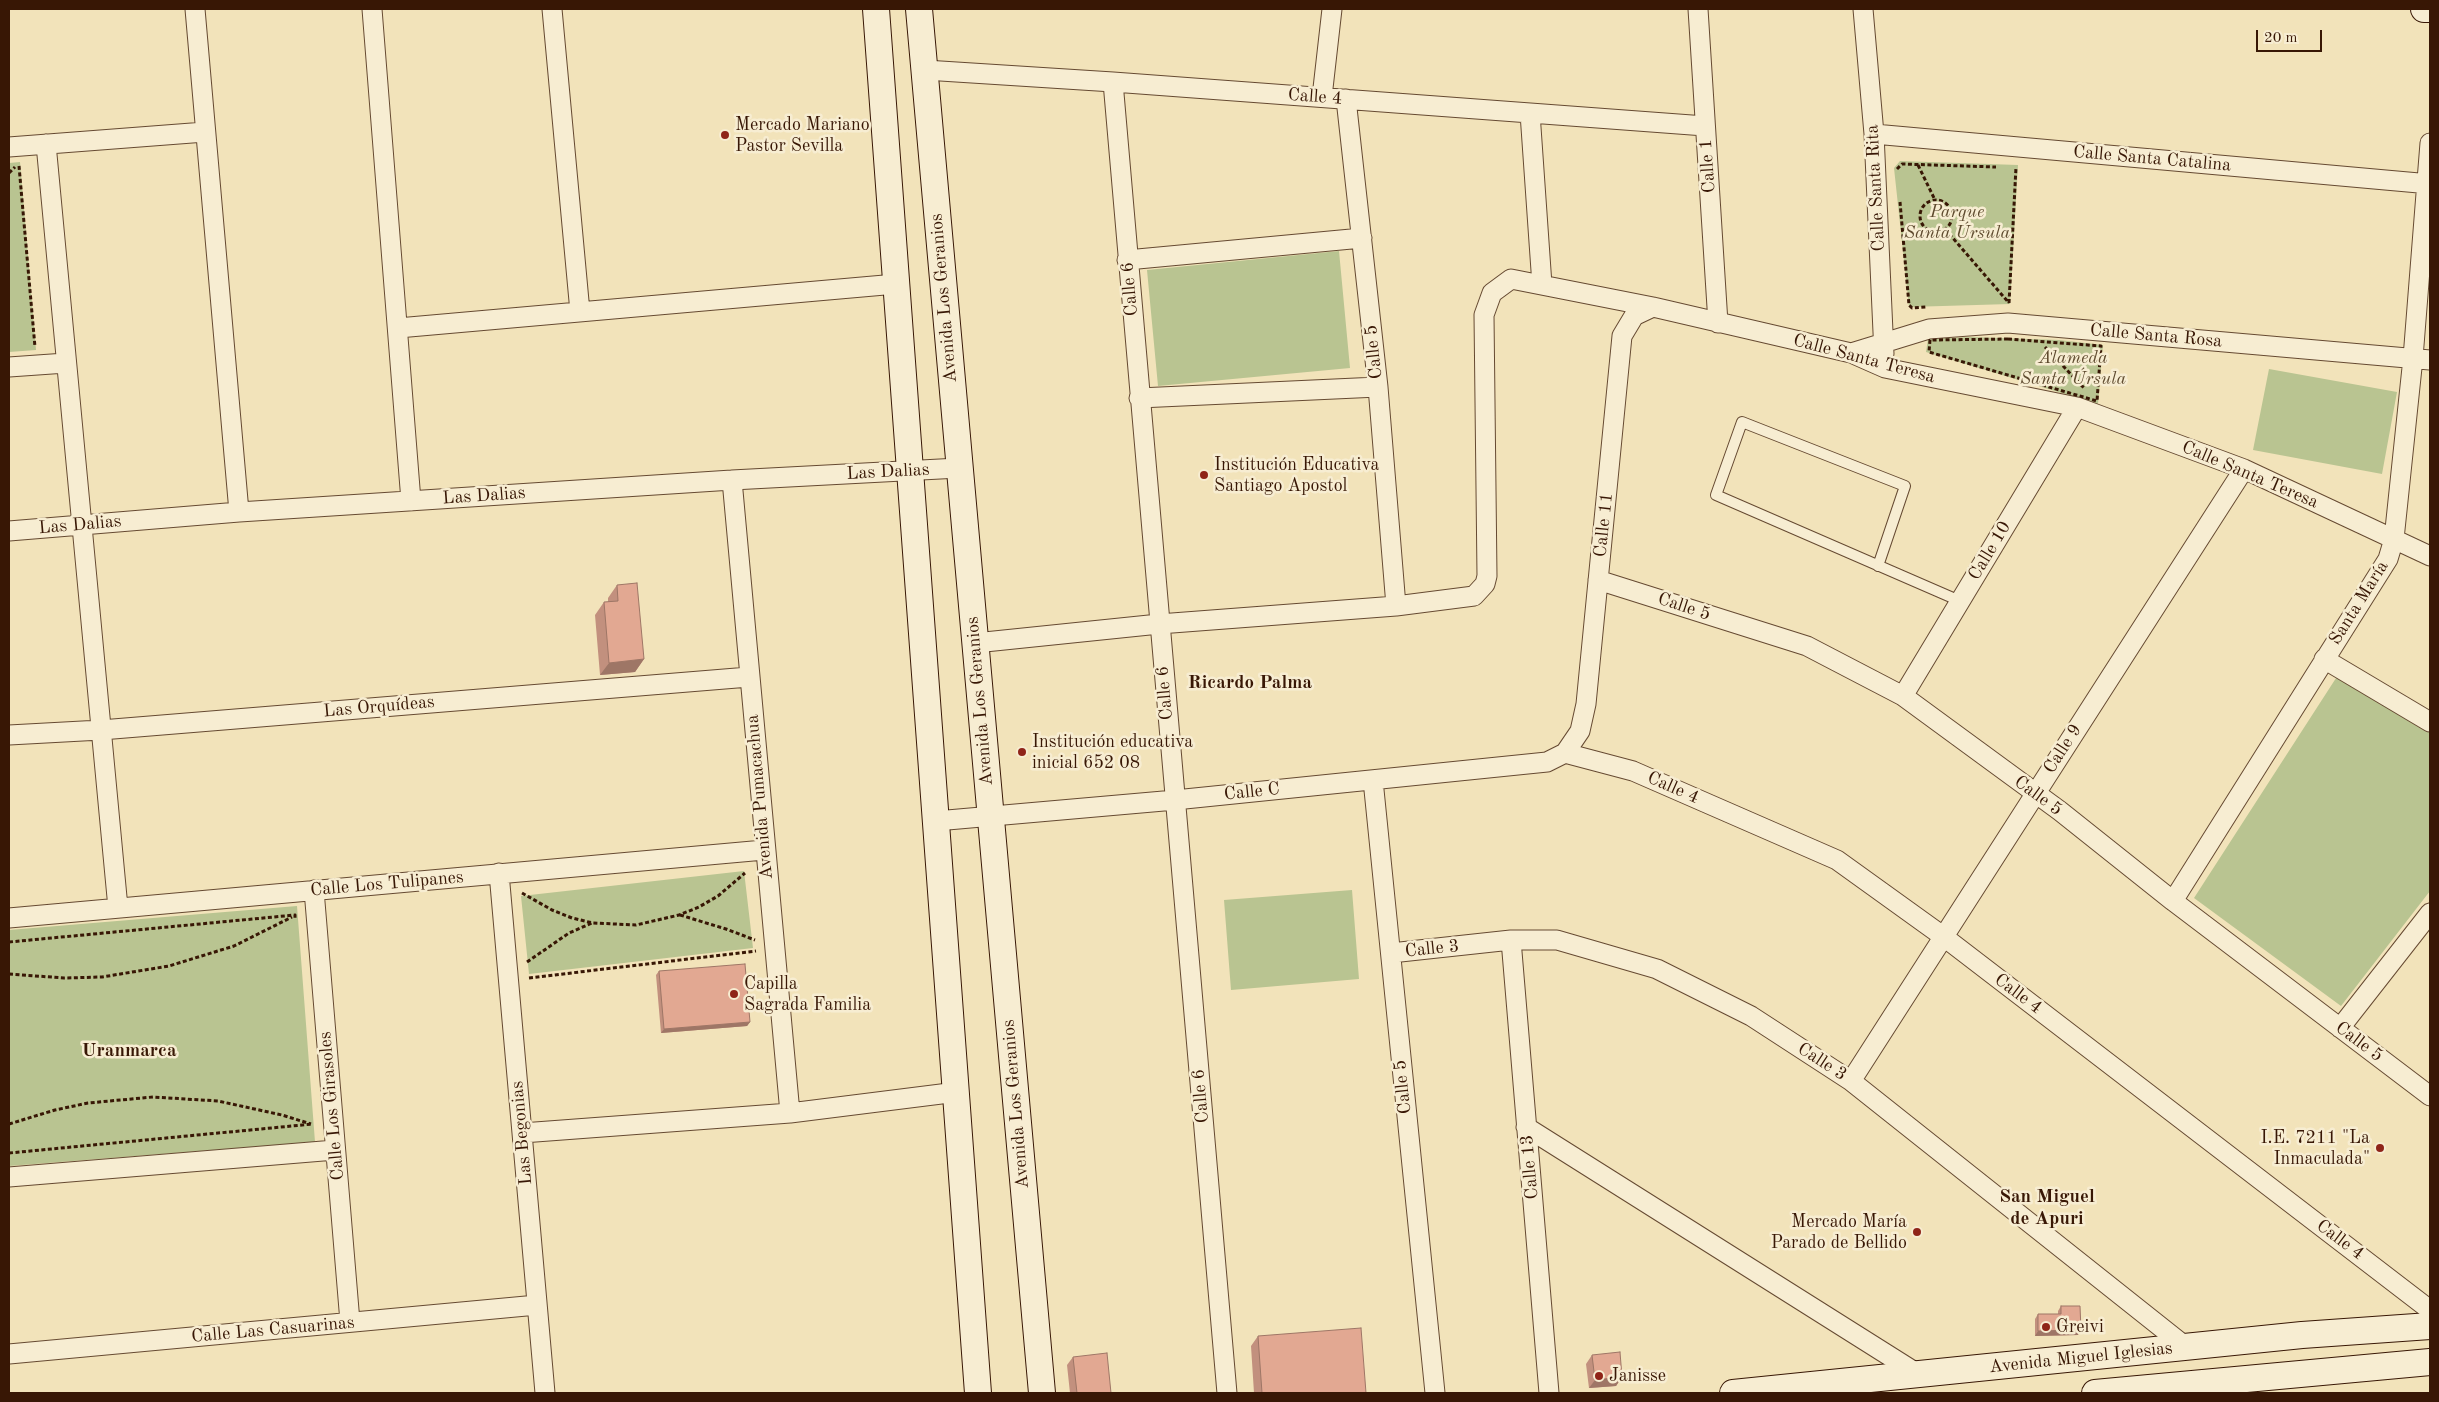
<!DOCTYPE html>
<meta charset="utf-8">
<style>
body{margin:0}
#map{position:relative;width:2439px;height:1402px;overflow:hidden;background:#f2e3ba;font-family:"Old Standard TT",serif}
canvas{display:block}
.frame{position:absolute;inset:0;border:10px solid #381705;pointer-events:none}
.scale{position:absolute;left:2256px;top:30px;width:66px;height:22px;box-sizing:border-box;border:2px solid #381705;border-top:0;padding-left:6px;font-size:15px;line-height:18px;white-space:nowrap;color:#381705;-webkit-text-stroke:4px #f7edd2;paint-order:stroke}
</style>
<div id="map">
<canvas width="2439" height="1402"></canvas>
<div class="frame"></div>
<div class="scale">20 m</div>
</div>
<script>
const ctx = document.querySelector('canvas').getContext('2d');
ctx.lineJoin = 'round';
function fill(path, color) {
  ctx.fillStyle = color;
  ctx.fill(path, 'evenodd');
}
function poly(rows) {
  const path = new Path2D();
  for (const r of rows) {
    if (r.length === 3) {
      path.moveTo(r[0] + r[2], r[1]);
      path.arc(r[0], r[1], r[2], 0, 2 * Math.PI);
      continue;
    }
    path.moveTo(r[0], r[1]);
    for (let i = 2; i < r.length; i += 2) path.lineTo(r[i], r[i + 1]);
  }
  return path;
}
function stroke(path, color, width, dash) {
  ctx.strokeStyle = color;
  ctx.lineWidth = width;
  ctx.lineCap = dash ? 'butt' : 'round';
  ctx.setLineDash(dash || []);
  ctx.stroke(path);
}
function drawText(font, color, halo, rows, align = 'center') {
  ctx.font = font + ' "Old Standard TT",serif';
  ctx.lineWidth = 5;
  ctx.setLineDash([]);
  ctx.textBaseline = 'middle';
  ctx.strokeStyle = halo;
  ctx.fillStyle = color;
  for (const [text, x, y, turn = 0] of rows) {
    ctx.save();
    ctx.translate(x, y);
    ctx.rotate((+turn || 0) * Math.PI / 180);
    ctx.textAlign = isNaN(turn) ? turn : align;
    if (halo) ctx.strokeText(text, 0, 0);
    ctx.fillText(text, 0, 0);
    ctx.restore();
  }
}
fill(poly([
 [1900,161,2018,165,2010,304,1909,307,1894,168],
 [20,162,36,350,9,352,9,163],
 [1339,251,1350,368,1158,386,1147,270],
 [1971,337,2059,340,2103,345,2098,404,1926,352,1928,339],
 [2269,369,2397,392,2382,474,2253,450],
 [2338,675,2430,731,2430,891,2341,1006,2194,898],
 [744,871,753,948,529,974,521,896],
 [1352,890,1359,979,1231,990,1224,900],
 [297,906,315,1142,9,1166,9,930]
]), '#b9c491');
const lane = poly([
 [1878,566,1905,486,1742,422,1716,495,1960,601]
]);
const street = poly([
 [195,9,239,512],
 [372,9,411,501],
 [552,9,580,312],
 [1698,9,1718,323],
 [1863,9,1874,134,1884,354],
 [925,70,1113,82,1705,126],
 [1113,82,1227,1393],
 [1322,97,1332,9],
 [1346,99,1378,387,1396,606],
 [1530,113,1542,285],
 [1874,134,2430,184],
 [46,144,118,908],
 [9,147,205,132],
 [1127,260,1362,238],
 [398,328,896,284],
 [1851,353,1929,329,2008,323,2430,360],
 [9,367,66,363],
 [1139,398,1378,387],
 [732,480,790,1113],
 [9,531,239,512,732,480,959,468],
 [1598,580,1807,646,1903,696,2060,811,2173,901,2430,1096],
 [975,643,1159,624,1396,606,1474,596,1485,584,1487,576,1484,315,1492,293,1511,279,1653,307,1851,353,1885,368,2077,407,2244,469,2430,556],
 [2324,659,2430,722],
 [1903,696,2077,407],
 [9,735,101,730,749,677],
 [1565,753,1633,771,1837,860,1944,937,2430,1310],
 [1373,780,1435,1393],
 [936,821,1175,800,1547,762,1565,753,1580,731,1586,704,1622,336,1634,316,1653,307],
 [499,873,545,1393],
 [314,890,350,1322],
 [2173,901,2388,559,2394,539,2413,358,2430,143],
 [9,918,764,850],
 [1511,940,1549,1393],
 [1391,953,1511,940,1557,940,1657,969,1751,1016,1851,1081,2186,1347],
 [2340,1028,2430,913],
 [1851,1081,2244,469],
 [1526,1127,1918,1374],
 [522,1133,790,1113,957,1092],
 [9,1177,335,1150],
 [9,1354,537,1305]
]);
const secondary = poly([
 [876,9,978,1393],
 [919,9,1042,1393],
 [2424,9,2430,9],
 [1733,1393,2302,1335,2430,1326],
 [2095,1393,2430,1362]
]);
stroke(lane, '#664a32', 12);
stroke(street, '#664a32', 21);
stroke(secondary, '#381705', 28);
stroke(poly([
 [1918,165,1935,200],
 [19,166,35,347],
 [1897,169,1902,164,1996,167],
 [9,173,15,167],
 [1936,216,16],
 [1900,202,1909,305,1912,308,1926,307],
 [1945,229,2009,303],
 [2009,303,2016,167],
 [2008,339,2101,346,2097,401,1929,352,1930,340,2008,339],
 [2045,347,2084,388],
 [522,893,552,910,572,918,593,923,636,925,679,915,699,907,718,896,745,873],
 [680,915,726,929,755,940],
 [9,942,295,915,295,918],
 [527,962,569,933,592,923],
 [9,974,64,978,102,977,169,966,234,946,292,917],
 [529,978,756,951],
 [9,1124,55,1110,88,1103,153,1097,218,1101,282,1115,311,1124],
 [9,1153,313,1124]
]), '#381705', 3, [4, 2.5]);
stroke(lane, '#f7edd2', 10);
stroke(street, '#f7edd2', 19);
stroke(secondary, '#f7edd2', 26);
fill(poly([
 [617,585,644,659,635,672,600,675,595,615,604,602,608,602,608,598],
 [659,971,750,1022,747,1026,661,1033,656,975],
 [2061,1306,2078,1335,2035,1336,2035,1319,2038,1314,2058,1314,2058,1311],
 [1258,1336,1366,1393,1254,1393,1251,1346],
 [1592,1355,1622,1377,1616,1386,1589,1388,1586,1364],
 [1073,1357,1111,1393,1070,1393,1067,1365]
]), '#c2907e');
fill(poly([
 [644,659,635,672,600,675,609,663],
 [750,1022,747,1026,661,1033,664,1029],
 [2081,1330,2078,1335,2035,1336,2038,1331],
 [1622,1377,1616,1386,1589,1388,1595,1380]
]), '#9e7666');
const building = poly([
 [637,583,644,659,609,663,604,602,618,601,617,585,637,583],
 [745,964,750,1022,664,1029,659,971,745,964],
 [2061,1306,2080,1306,2081,1330,2038,1331,2038,1314,2061,1314,2061,1306],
 [1361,1328,1366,1393,1262,1393,1258,1336,1361,1328],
 [1620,1352,1622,1377,1595,1380,1592,1355,1620,1352],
 [1107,1353,1111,1393,1077,1393,1073,1357,1107,1353]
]);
fill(building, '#e2a892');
stroke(building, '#9e7666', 1);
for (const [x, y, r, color] of [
 [725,135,5,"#8f2418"],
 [1204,475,5,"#8f2418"],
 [1022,752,5,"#8f2418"],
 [734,994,5,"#8f2418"],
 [2380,1148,5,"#8f2418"],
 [1917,1232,5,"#8f2418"],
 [2046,1327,5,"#8f2418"],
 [1599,1376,5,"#8f2418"]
]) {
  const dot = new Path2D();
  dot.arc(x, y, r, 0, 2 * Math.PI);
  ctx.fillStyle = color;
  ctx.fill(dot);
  stroke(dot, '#f7edd2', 2);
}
drawText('18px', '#381705', '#f7edd2', [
 ["Calle 4",1315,97,4],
 ["Calle Santa Catalina",2152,159,5],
 ["Calle 1",1708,166,-94],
 ["Calle Santa Rita",1876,188,-93],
 ["Calle 6",1130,289,-95],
 ["Avenida Los Geranios",944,298,-95],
 ["Calle Santa Rosa",2156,336,5],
 ["Calle 5",1374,352,-96],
 ["Calle Santa Teresa",1864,359,15],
 ["Las Dalias",888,472,-3],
 ["Calle Santa Teresa",2250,475,23],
 ["Las Dalias",484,496,-4],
 ["Las Dalias",80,525,-5],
 ["Calle 11",1604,525,-84],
 ["Calle 10",1990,551,-59],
 ["Santa María",2359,603,-58],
 ["Calle 5",1684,607,18],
 ["Calle 6",1165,693,-95],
 ["Avenida Los Geranios",980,701,-95],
 ["Las Orquídeas",379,707,-5],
 ["Calle 9",2063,749,-57],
 ["Calle 4",1673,788,24],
 ["Calle C",1252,792,-6],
 ["Calle 5",2038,796,36],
 ["Avenida Pumacachua",760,797,-95],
 ["Calle Los Tulipanes",387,884,-5],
 ["Calle 3",1432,949,-6],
 ["Calle 4",2018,994,37],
 ["Calle 5",2359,1042,37],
 ["Calle 3",1822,1062,33],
 ["Calle 5",1403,1087,-96],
 ["Calle 6",1201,1096,-95],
 ["Avenida Los Geranios",1016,1104,-95],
 ["Calle Los Girasoles",332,1106,-95],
 ["Las Begonias",522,1133,-95],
 ["Calle 13",1530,1167,-95],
 ["Calle 4",2340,1240,37],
 ["Calle Las Casuarinas",273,1330,-5],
 ["Avenida Miguel Iglesias",2081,1358,-6]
]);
drawText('18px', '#381705', '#f7edd2', [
 ["Mercado Mariano",735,125],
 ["Pastor Sevilla",735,146],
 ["Institución Educativa",1214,465],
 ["Santiago Apostol",1214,486],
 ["Institución educativa",1032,742],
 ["inicial 652 08",1032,763],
 ["Capilla",744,984],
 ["Sagrada Familia",744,1005],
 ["I.E. 7211 \"La",2370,1138,"right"],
 ["Inmaculada\"",2370,1159,"right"],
 ["Mercado María",1907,1222,"right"],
 ["Parado de Bellido",1907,1243,"right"],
 ["Greivi",2056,1327],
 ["Janisse",1609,1376]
], 'left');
drawText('italic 18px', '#5f4b2f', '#f7edd2', [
 ["Parque",1957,212],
 ["Santa Úrsula",1957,233],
 ["Alameda",2073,358],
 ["Santa Úrsula",2073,379]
]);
drawText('bold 19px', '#381705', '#f7edd2', [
 ["Ricardo Palma",1250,683],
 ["Uranmarca",129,1051],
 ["San Miguel",2047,1197],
 ["de Apuri",2047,1219]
]);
</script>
